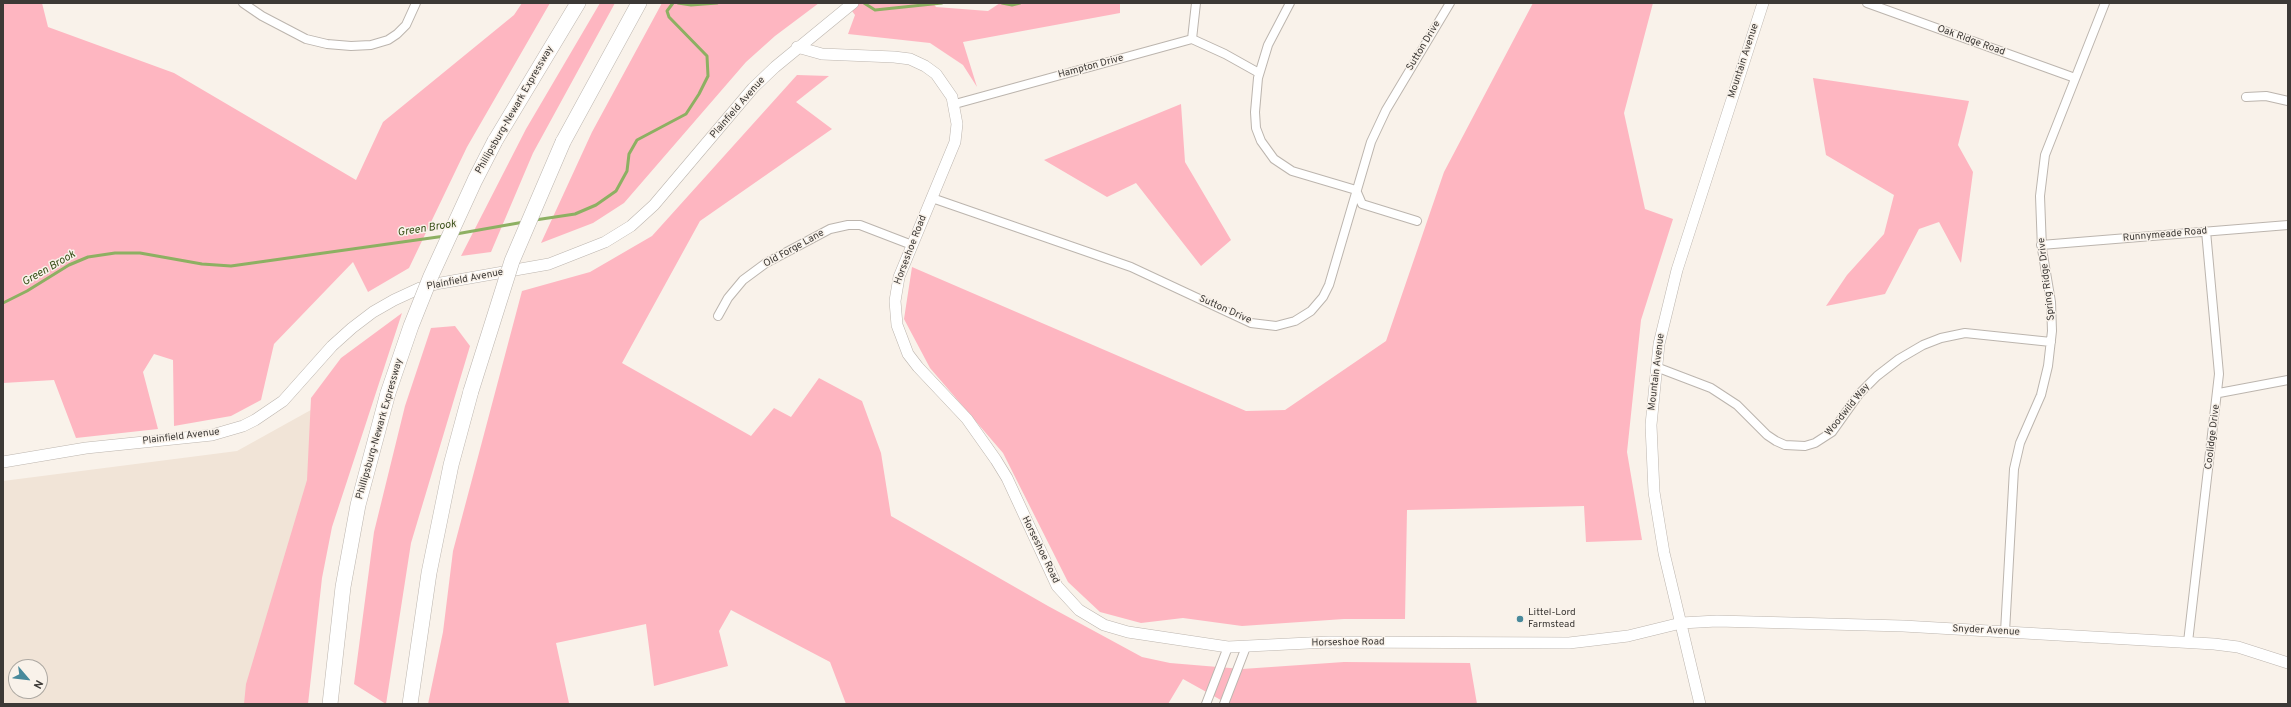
<!DOCTYPE html>
<style>
body{margin:0}
#map{position:relative;width:2291px;height:707px;overflow:hidden;background:#f9f2ea;font-family:Overpass,sans-serif}
canvas{display:block}
.frame{position:absolute;inset:0;border:4px solid #3c3936;pointer-events:none}
.north{position:absolute;left:8px;top:659px;width:40px;height:40px;box-sizing:border-box;background:#f9f2ea;border:1px solid #ada8a2;border-radius:50%;rotate:118deg;font-size:11px;font-weight:700;line-height:16px;text-align:center;color:#3c3936}
.north::after{content:'';display:block;margin:auto;width:14px;height:18px;background:#48899b;clip-path:polygon(50% 0,100% 100%,50% 72%,0 100%)}
</style>
<div id="map">
<canvas width="2291" height="707"></canvas>
<div class="frame"></div>
<div class="north">N</div>
</div>
<script>
const ctx = document.querySelector('canvas').getContext('2d');
ctx.lineJoin = 'round';
function fill(path, color) {
  ctx.fillStyle = color;
  ctx.fill(path, 'evenodd');
}
function poly(rows) {
  const path = new Path2D();
  for (const r of rows) {
    path.moveTo(r[0], r[1]);
    for (let i = 2; i < r.length; i += 2) path.lineTo(r[i], r[i + 1]);
  }
  return path;
}
function stroke(path, color, width, dash) {
  ctx.strokeStyle = color;
  ctx.lineWidth = width;
  ctx.lineCap = dash ? 'butt' : 'round';
  ctx.setLineDash(dash || []);
  ctx.stroke(path);
}
function drawText(font, color, halo, rows, align = 'center') {
  ctx.font = font + ' Overpass,sans-serif';
  ctx.lineWidth = 3;
  ctx.setLineDash([]);
  ctx.textBaseline = 'middle';
  ctx.strokeStyle = halo;
  ctx.fillStyle = color;
  for (const [text, x, y, turn = 0] of rows) {
    ctx.save();
    ctx.translate(x, y);
    ctx.rotate((+turn || 0) * Math.PI / 180);
    ctx.textAlign = isNaN(turn) ? turn : align;
    if (halo) ctx.strokeText(text, 0, 0);
    ctx.fillText(text, 0, 0);
    ctx.restore();
  }
}
fill(poly([
 [327,401,256,704,3,704,3,481,237,451],
 [16,667,40,667,40,691,16,691]
]), '#f1e4d7');
fill(poly([
 [3,3,42,3,48,27,174,73,356,180,383,122,514,15,522,3,550,3,467,147,409,268,368,292,353,262,274,344,261,400,231,416,174,426,173,360,154,354,143,372,158,429,76,438,54,380,3,383],
 [600,3,615,3,533,153,491,252,461,256,526,129],
 [662,3,819,3,775,36,746,62,624,203,593,223,541,243,592,132],
 [846,3,933,3,936,7,988,11,1000,3,1120,3,1120,13,963,42,977,87,963,65,930,43,848,34,855,15],
 [1533,3,1653,3,1624,113,1645,209,1673,219,1641,320,1627,452,1642,540,1586,542,1584,506,1407,510,1405,619,1344,619,1242,626,1183,618,1141,623,1100,612,1068,582,1003,453,930,368,904,319,912,267,1246,411,1285,410,1386,341,1444,172],
 [797,75,829,76,796,102,832,129,700,221,622,363,751,436,774,408,791,417,819,378,862,401,881,453,891,516,1048,606,1142,657,1170,663,1242,669,1344,662,1470,663,1477,704,1228,704,1183,679,1168,704,846,704,830,662,731,610,719,631,728,666,654,686,646,624,556,643,569,703,428,704,443,632,453,551,522,291,590,272,652,236],
 [1813,78,1969,101,1958,145,1973,172,1961,263,1939,222,1919,229,1885,294,1826,306,1847,275,1884,234,1894,195,1826,155],
 [1181,104,1185,162,1231,240,1201,266,1136,183,1107,197,1044,160],
 [402,313,332,527,322,578,308,704,244,704,246,684,307,480,311,398,341,358],
 [455,326,470,346,411,543,386,704,354,684,374,532,405,406,431,328]
]), '#feb6c1');
stroke(poly([
 [678,3,691,5,717,3],
 [864,3,875,10,942,3],
 [1002,3,1012,5,1020,3],
 [535,220,575,214,596,205,616,191,627,171,629,154,637,140,686,114,699,94,708,76,707,56,669,17,667,11,673,3],
 [456,234,524,222],
 [3,303,27,291,69,265,88,257,115,253,140,253,202,264,231,266,445,236]
]), '#8db062', 3);
const street = poly([
 [243,3,262,16,306,39,327,44,351,46,371,45,388,40,397,34,406,25,416,3],
 [1290,3,1268,45,1258,78,1255,112,1256,128,1261,141,1274,159,1292,171,1356,190,1362,204,1417,221],
 [1867,3,2075,78],
 [1192,39,1225,54,1259,73],
 [2246,97,2266,96,2288,101],
 [955,104,1192,39,1196,3],
 [932,198,1131,267,1251,323,1276,326,1295,321,1311,311,1323,297,1329,285,1371,142,1386,110,1450,3],
 [2041,245,2288,225],
 [718,316,728,298,743,280,766,263,830,229,848,225,860,225,912,245],
 [1656,367,1711,388,1737,405,1767,435,1776,441,1785,445,1805,446,1815,443,1832,432,1859,394,1877,376,1899,359,1923,345,1941,338,1965,333,2051,342],
 [2219,393,2288,380],
 [2005,632,2014,469,2020,443,2041,395,2048,366,2052,331,2051,302,2042,249,2040,196,2045,155,2105,3],
 [2188,642,2219,374,2206,231],
 [1206,704,1228,647],
 [1224,704,1246,647]
]);
const secondary = poly([
 [797,47,822,54,894,57,910,59,925,66,936,74,952,97,957,124,955,142,899,277,895,301,897,325,908,354,918,367,967,419,996,460,1007,478,1057,586,1079,610,1104,625,1128,632,1228,647,1329,642,1569,643,1628,636,1681,623,1717,621,1903,626,2214,644,2238,647,2288,663],
 [3,462,86,448,212,435,243,426,255,420,283,401,332,346,352,328,373,312,394,300,420,288,441,283,549,264,605,242,631,226,654,205,753,88,775,67,853,3],
 [1700,704,1664,553,1654,492,1651,425,1659,344,1677,270,1763,3]
]);
const highway = poly([
 [495,141,578,3],
 [563,142,639,3],
 [330,704,343,587,358,505,388,393],
 [410,704,429,573,451,465,471,391]
]);
stroke(street, '#bcb5ae', 10);
stroke(secondary, '#bcb5ae', 12);
stroke(highway, '#bcb5ae', 16);
stroke(street, '#fff', 8);
stroke(secondary, '#fff', 11);
stroke(highway, '#fff', 15);
const highwayBridge = poly([
 [471,391,512,261,563,142],
 [388,393,411,326,431,276,475,180,495,141]
]);
stroke(highwayBridge, '#bcb5ae', 16, []);
stroke(highwayBridge, '#fff', 15);
for (const [x, y, r, color] of [
 [1520,619,4,"#48899b"]
]) {
  const dot = new Path2D();
  dot.arc(x, y, r, 0, 2 * Math.PI);
  ctx.fillStyle = color;
  ctx.fill(dot);
  stroke(dot, '#f9f2ea', 1.5);
}
drawText('10px', '#3c3936', '#f9f2ea', [
 ["Oak Ridge Road",1971,41,20],
 ["Sutton Drive",1424,46,-59],
 ["Mountain Avenue",1744,61,-72],
 ["Hampton Drive",1091,67,-15],
 ["Plainfield Avenue",738,108,-49],
 ["Phillipsburg-Newark Expressway",515,110,-60],
 ["Runnymeade Road",2165,235,-5],
 ["Old Forge Lane",794,249,-29],
 ["Horseshoe Road",911,250,-69],
 ["Spring Ridge Drive",2047,279,-97],
 ["Plainfield Avenue",465,280,-11],
 ["Sutton Drive",1225,310,24],
 ["Mountain Avenue",1657,372,-83],
 ["Woodwild Way",1848,410,-51],
 ["Phillipsburg-Newark Expressway",380,429,-74],
 ["Plainfield Avenue",181,437,-7],
 ["Coolidge Drive",2213,437,-83],
 ["Horseshoe Road",1040,550,64],
 ["Snyder Avenue",1986,631,3],
 ["Horseshoe Road",1348,643,-1]
]);
drawText('10px', '#3c3936', '#f9f2ea', [
 ["Littel-Lord",1528,613],
 ["Farmstead",1528,625]
], 'left');
drawText('italic 11px', '#374e16', '#f9f2ea', [
 ["Green Brook",427,229,-9],
 ["Green Brook",49,269,-30]
]);
</script>
